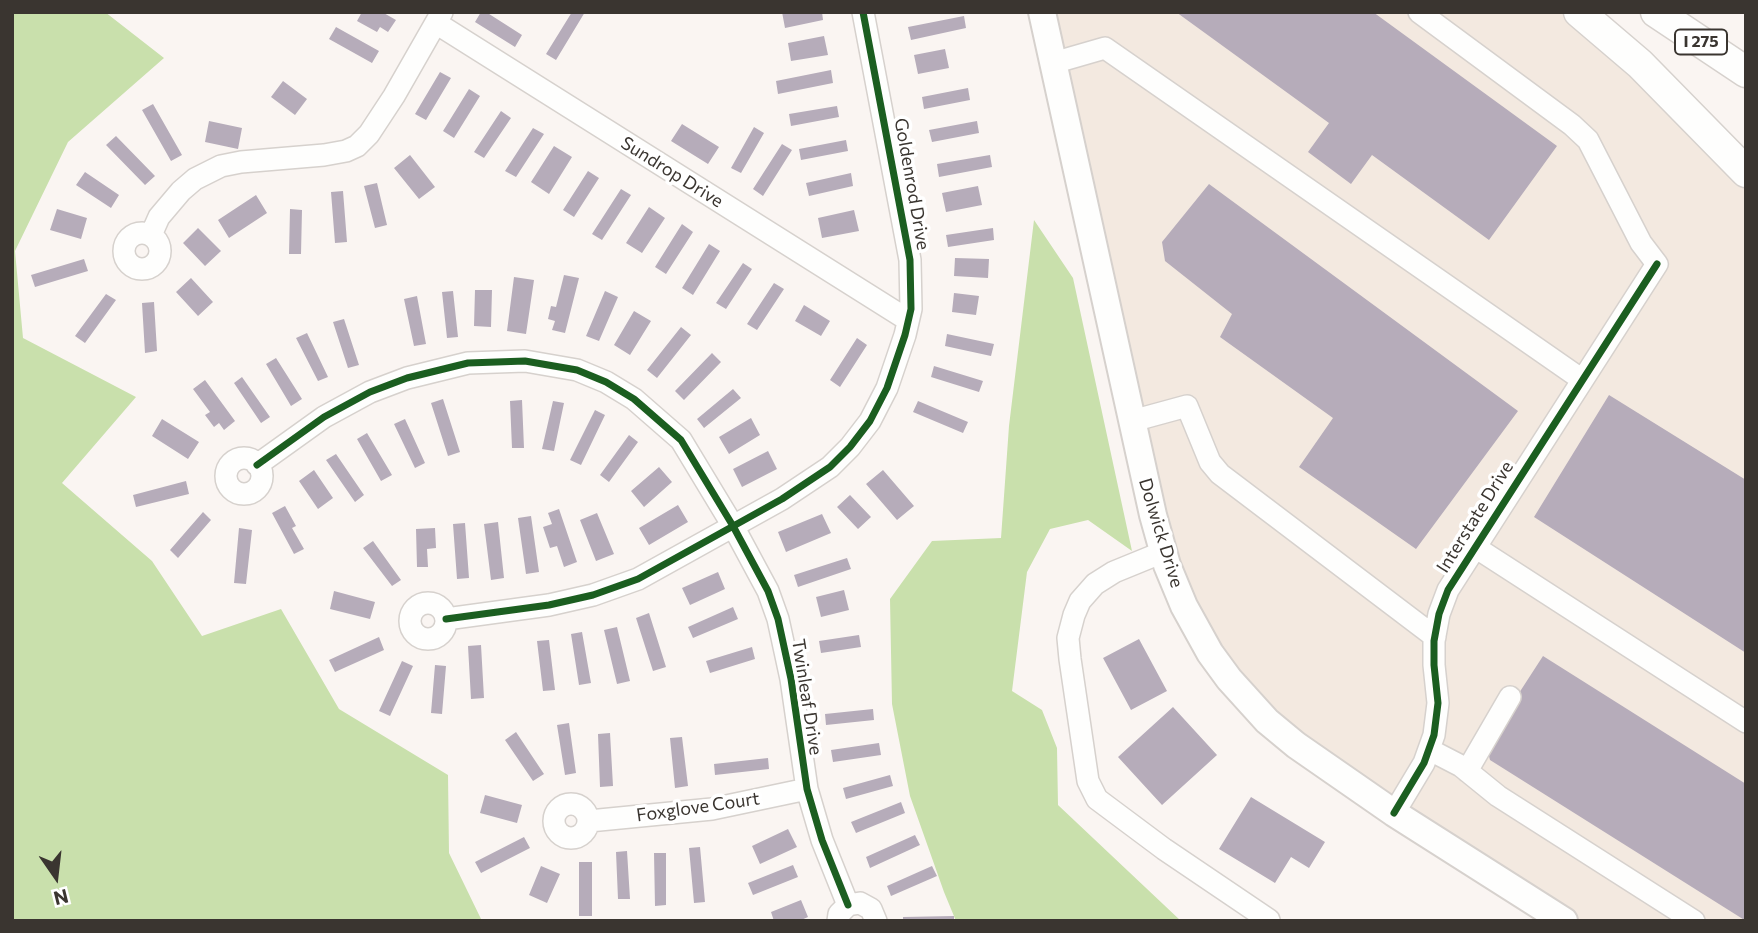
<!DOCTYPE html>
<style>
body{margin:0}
#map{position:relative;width:1758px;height:933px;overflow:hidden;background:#faf5f2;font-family:Commissioner,sans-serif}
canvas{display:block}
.frame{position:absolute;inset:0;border:14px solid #3a3530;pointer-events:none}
.north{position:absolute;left:21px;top:842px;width:70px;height:70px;-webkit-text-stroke:5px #fff;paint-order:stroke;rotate:166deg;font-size:19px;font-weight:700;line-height:28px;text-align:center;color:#3a3530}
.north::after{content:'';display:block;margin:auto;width:24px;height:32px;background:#3a3530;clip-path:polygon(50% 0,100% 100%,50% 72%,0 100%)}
</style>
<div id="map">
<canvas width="1758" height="933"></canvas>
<div class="frame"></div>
<div class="north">N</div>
</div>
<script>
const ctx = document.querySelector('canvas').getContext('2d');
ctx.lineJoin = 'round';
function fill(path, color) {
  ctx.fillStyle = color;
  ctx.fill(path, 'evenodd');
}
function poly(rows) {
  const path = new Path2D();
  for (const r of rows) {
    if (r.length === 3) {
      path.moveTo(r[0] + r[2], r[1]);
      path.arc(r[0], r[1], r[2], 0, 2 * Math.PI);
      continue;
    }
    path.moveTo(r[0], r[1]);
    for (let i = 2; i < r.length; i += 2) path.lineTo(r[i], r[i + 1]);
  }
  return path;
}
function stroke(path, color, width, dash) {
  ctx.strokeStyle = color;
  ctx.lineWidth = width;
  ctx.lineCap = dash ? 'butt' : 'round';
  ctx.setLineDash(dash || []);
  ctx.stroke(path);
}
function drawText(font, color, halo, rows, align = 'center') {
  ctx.font = font + ' Commissioner,sans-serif';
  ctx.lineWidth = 7;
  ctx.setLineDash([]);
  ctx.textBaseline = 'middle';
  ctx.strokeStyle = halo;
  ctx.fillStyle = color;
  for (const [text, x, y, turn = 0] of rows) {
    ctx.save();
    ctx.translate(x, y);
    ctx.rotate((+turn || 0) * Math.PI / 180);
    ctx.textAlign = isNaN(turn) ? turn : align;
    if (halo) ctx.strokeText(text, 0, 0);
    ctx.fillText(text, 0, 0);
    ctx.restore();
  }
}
fill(poly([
 [1042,12,1579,12,1746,172,1746,921,1564,921,1296,745,1184,606]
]), '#f3e9e0');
fill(poly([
 [12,12,105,12,164,58,68,142,15,251,23,338,136,397,62,483,152,561,202,636,281,609,339,709,448,775,449,853,482,921,12,921],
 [1034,220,1073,278,1132,551,1088,520,1050,529,1027,572,1012,691,1042,710,1057,748,1058,805,1181,921,956,921,944,892,910,796,892,704,890,599,932,541,1001,538,1009,426]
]), '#c9e0ac');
fill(poly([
 [362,12,382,12,396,20,388,32,380,27,377,32,357,21],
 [481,12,486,12,522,35,515,47,475,22],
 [572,12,585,12,556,60,546,54],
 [782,12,822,12,823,20,785,28],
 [1176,12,1373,12,1557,146,1489,240,1372,155,1351,184,1308,152,1329,123],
 [964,16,966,28,911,40,908,27],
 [336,27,379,51,372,63,329,39],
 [824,36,828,55,791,61,788,43],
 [945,49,949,68,918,74,914,55],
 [831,70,833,83,778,94,776,81],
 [440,72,451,78,426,120,415,114],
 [283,81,307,99,295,115,271,97],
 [968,88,970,100,924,109,922,97],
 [469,89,480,96,454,138,443,131],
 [153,104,182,155,171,161,142,110],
 [837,106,839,117,791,126,789,114],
 [501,111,511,118,484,158,474,152],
 [209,121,242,128,238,149,205,142],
 [977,121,979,133,932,142,929,130],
 [682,124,719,147,708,164,671,141],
 [754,127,764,133,741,173,731,168],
 [533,128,544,134,516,177,505,171],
 [116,136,155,176,145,185,106,145],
 [846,140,848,151,801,160,799,149],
 [782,144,792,150,763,196,753,189],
 [554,146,572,157,549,194,531,182],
 [410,155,435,187,419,199,394,168],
 [990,155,992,167,939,177,937,164],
 [588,171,599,178,574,217,563,210],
 [85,172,119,195,111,208,76,185],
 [851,173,853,186,809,196,806,183],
 [377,183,387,225,375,228,364,186],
 [1209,184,1518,411,1416,549,1299,467,1333,418,1220,337,1232,314,1165,261,1162,242],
 [978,186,982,205,946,212,942,193],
 [621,189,631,195,602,240,592,234],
 [343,191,347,242,335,243,331,192],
 [256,195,267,213,229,238,218,220],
 [649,207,665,218,642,253,626,243],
 [57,209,87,218,81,239,50,230],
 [290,209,302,210,301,254,289,254],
 [854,210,859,231,822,238,818,218],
 [682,224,693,232,666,274,655,267],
 [198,228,221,251,205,266,183,243],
 [993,228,994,240,948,247,946,235],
 [709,244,720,251,693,295,682,288],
 [955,258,989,259,988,278,954,276],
 [84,259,88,271,35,287,31,275],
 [743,263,752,269,726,309,716,303],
 [564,275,579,278,565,333,552,330,555,321,548,319,551,306,556,307],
 [514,277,534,280,526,334,507,331],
 [191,278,213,302,198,316,176,292],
 [774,283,784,289,757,330,747,324],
 [475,290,492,290,491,327,474,326],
 [453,291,458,337,447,338,442,292],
 [605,291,618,297,599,341,586,336],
 [954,293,979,296,976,315,952,312],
 [106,294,116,300,85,343,75,336],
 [417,296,426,344,414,346,404,299],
 [154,302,157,351,145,353,142,303],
 [804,305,830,321,821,336,795,321],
 [634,311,651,321,630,355,614,345],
 [344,319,359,365,348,368,333,322],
 [681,327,691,335,657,378,647,370],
 [307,333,328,377,318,381,296,338],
 [947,334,994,344,991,356,945,346],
 [857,338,867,345,840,387,830,380],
 [712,353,721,362,684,400,675,391],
 [276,358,302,399,291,406,266,364],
 [934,366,983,381,979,392,931,377],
 [242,377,270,417,261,423,234,383],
 [205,380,235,421,224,430,219,423,214,427,205,415,210,412,193,389],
 [733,389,741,398,704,428,697,419],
 [1609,395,1746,480,1746,653,1534,517],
 [443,399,460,452,448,456,431,403],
 [522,400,524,448,512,448,510,401],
 [553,401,564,403,554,451,542,449],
 [918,401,968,422,963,433,913,412],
 [595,410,605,415,581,465,570,460],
 [751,418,760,435,729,454,719,437],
 [162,419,199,442,188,459,152,436],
 [405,419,425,463,415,468,394,424],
 [367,433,392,475,381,481,357,439],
 [629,435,638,442,609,482,600,475],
 [768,451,777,469,742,487,733,469],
 [336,454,364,495,355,502,326,460],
 [659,467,672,482,644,507,631,491],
 [314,470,333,498,318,509,299,481],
 [883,470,914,506,897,520,866,484],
 [186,481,189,494,136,507,133,495],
 [850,495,871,517,858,529,837,507],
 [678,505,688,522,649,545,639,528],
 [285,506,296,526,292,528,304,549,294,554,272,513],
 [559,509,577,562,564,567,557,546,550,548,543,527,552,524,548,513],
 [203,512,211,520,178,558,170,550],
 [597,513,614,554,596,561,580,520],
 [822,514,831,533,786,552,778,532],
 [531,516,539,572,526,574,518,518],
 [498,522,504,578,491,580,484,524],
 [465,523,469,578,457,579,453,524],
 [239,528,252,530,246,584,234,583],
 [435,528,436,548,427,549,428,567,417,567,416,529],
 [373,541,401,580,392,586,363,548],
 [847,558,851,569,798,587,794,575],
 [718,572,725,589,690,605,682,588],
 [844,590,849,610,821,617,816,597],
 [334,591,375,602,370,619,330,609],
 [733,607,738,619,693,638,688,627],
 [649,613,666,667,653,671,636,618],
 [617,627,630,681,617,684,604,630],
 [582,632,591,683,579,685,571,634],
 [859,635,861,647,821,653,819,641],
 [379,637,384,650,335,672,329,660],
 [1139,639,1167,691,1131,710,1103,658],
 [549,640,555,690,543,691,537,641],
 [481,645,484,698,471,699,468,646],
 [752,647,755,659,710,673,706,661],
 [1543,656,1746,784,1746,921,1490,760,1486,744],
 [402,661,413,666,390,716,379,711],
 [435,665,446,666,442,714,431,713],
 [1173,707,1217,755,1162,805,1118,757],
 [873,709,874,720,826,725,825,714],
 [569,723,576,773,565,775,557,725],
 [516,732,544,774,533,781,505,740],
 [610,733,613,786,600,787,598,734],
 [682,737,688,786,675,788,670,738],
 [879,743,881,755,833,762,831,750],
 [768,758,769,769,715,775,714,764],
 [890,775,893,786,846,799,843,788],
 [485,795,522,805,517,823,480,813],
 [1251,797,1325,842,1309,868,1291,857,1275,883,1219,849],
 [901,802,905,813,856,833,851,822],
 [788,829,797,847,760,864,752,846],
 [915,835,920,845,870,868,866,857],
 [524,837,530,848,481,873,475,862],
 [700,847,705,902,694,903,689,848],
 [627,851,630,899,618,899,616,852],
 [654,853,666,853,666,905,655,906],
 [579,862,592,862,592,916,579,916],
 [793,865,798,877,753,895,748,883],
 [541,866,560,874,547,903,529,895],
 [932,866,937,876,891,896,887,886],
 [801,900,808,917,799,921,774,921,771,912],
 [954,916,954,921,903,921,903,917]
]), '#b6acba');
const minor = poly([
 [436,23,908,320],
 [1053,63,1105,48,1581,379],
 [142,251,18],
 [151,235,159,217,181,191,195,179,221,166,241,162,324,155,346,151,357,146,369,134,394,96,442,12],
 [1132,421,1187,406,1210,462,1220,474,1435,637],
 [244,476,18],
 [257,465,324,417,370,392,407,378,468,363,525,361,577,370,606,382,634,399,681,440,733,526,768,591,778,619,791,679,807,789,822,840,848,905],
 [1475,547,1746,722],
 [1163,552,1114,572,1095,584,1080,601,1074,615,1068,638,1070,659,1088,781,1097,799,1164,849,1269,920],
 [428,621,18],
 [446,619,549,605,593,595,638,579,782,499,830,467,850,447,870,421,887,388,905,335,911,309,910,260,863,12],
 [1430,750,1461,766,1498,796,1694,921],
 [1467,771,1510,697],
 [571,821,17],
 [1394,813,1424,763,1434,735,1438,703,1434,665,1434,641,1439,614,1448,590,1657,264,1641,243,1588,140,1572,125,1419,12],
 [589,821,712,809,807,789],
 [838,921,839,914,848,905,860,903,871,909,876,921]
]);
const major = poly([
 [1042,12,1153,515,1167,565,1184,606,1210,653,1229,679,1267,721,1296,745,1394,813,1564,921]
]);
const highway = poly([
 [1579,12,1640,64,1746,172],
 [1656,12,1746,72]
]);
stroke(minor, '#d6d1cd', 24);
stroke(major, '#d6d1cd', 30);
stroke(highway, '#d6d1cd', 33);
stroke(minor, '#fefefd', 21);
stroke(major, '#fefefd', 26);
stroke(highway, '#fefefd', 30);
stroke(poly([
 [257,465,324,417,370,392,407,378,468,363,525,361,577,370,606,382,634,399,681,440,733,526,768,591,778,619,791,679,807,789,822,840,848,905],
 [446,619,549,605,593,595,638,579,782,499,830,467,850,447,870,421,887,388,905,335,911,309,910,260,863,12],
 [1394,813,1424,763,1434,735,1438,703,1434,665,1434,641,1439,614,1448,590,1657,264]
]), '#1b5e20', 7);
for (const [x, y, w] of [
 [1701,42,52]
]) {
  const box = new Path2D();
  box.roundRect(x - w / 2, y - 12.5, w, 25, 5);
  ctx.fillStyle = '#fff';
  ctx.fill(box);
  stroke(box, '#3a3530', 2);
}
drawText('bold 16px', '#3a3530', null, [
 ["I 275",1701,42]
]);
drawText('18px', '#3a3530', '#fff', [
 ["Sundrop Drive",672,172,32],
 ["Goldenrod Drive",912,184,80],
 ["Interstate Drive",1475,517,-58],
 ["Dolwick Drive",1161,533,73],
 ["Twinleaf Drive",807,697,81],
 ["Foxglove Court",698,807,-8]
]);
</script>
